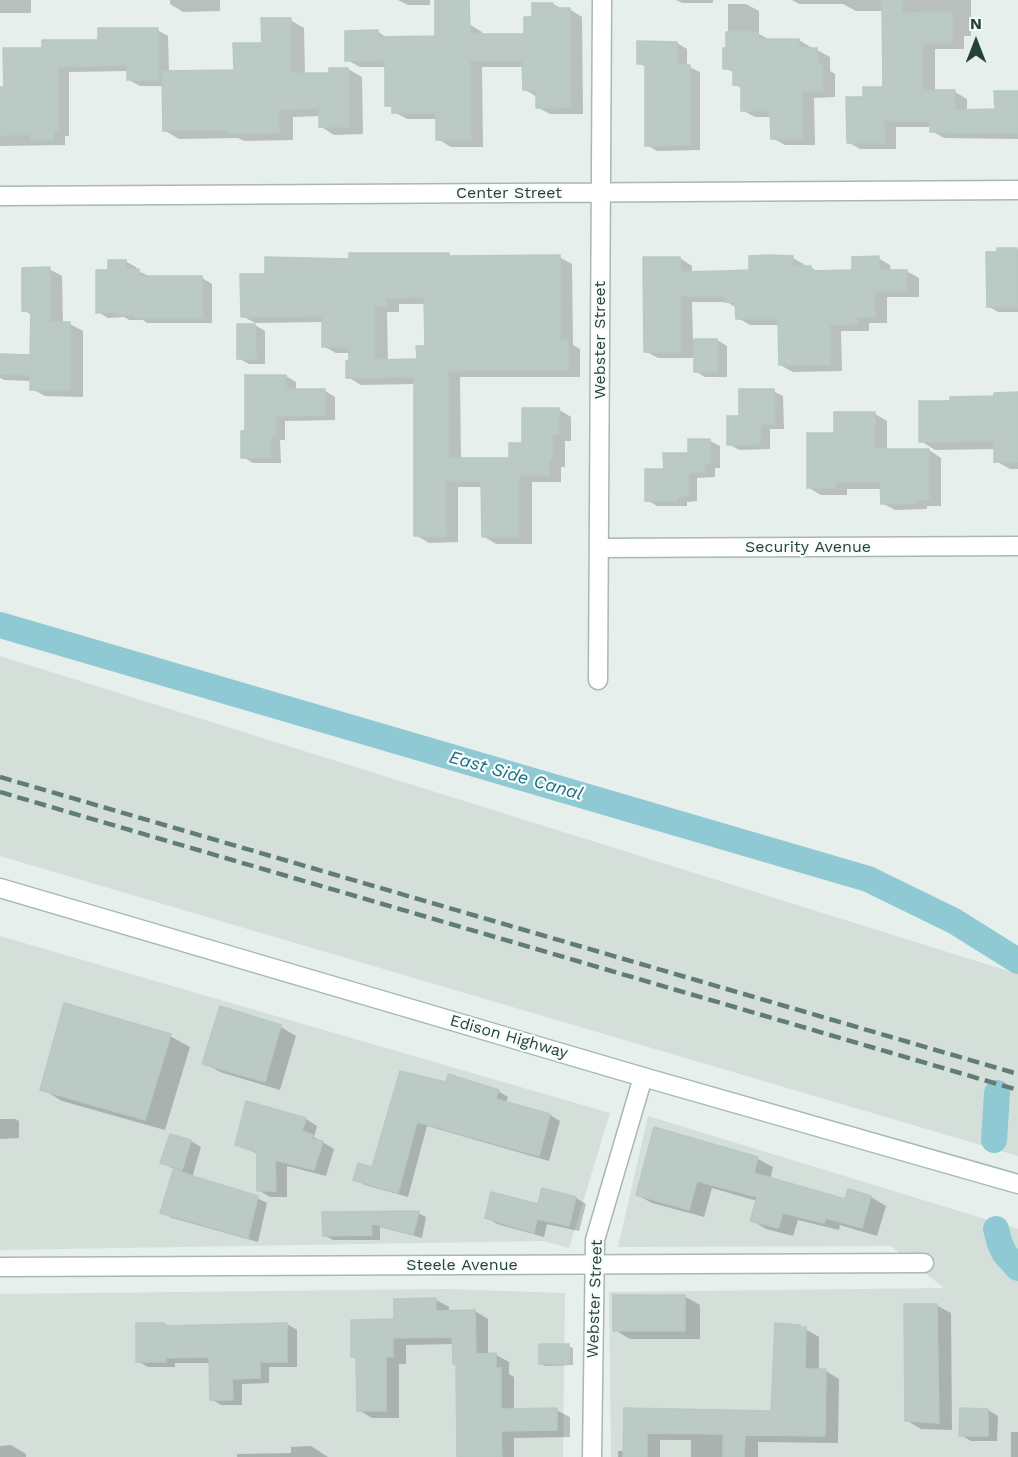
<!DOCTYPE html>
<style>
body{margin:0}
#map{position:relative;width:1018px;height:1457px;overflow:hidden;background:#e6efeb;font-family:"Work Sans",sans-serif}
canvas{display:block}
.north{position:absolute;left:946px;top:12px;width:60px;height:60px;-webkit-text-stroke:4px #f7fbf9;paint-order:stroke;rotate:0deg;font-size:16px;font-weight:700;line-height:24px;text-align:center;color:#24423a}
.north::after{content:'';display:block;margin:auto;width:21px;height:27px;background:#24423a;clip-path:polygon(50% 0,100% 100%,50% 72%,0 100%)}
</style>
<div id="map">
<canvas width="1018" height="1457"></canvas>
<div class="north">N</div>
</div>
<script>
const ctx = document.querySelector('canvas').getContext('2d');
ctx.lineJoin = 'round';
function fill(path, color) {
  ctx.fillStyle = color;
  ctx.fill(path, 'evenodd');
}
function poly(rows) {
  const path = new Path2D();
  for (const r of rows) {
    path.moveTo(r[0], r[1]);
    for (let i = 2; i < r.length; i += 2) path.lineTo(r[i], r[i + 1]);
  }
  return path;
}
function stroke(path, color, width, dash) {
  ctx.strokeStyle = color;
  ctx.lineWidth = width;
  ctx.lineCap = dash ? 'butt' : 'round';
  ctx.setLineDash(dash || []);
  ctx.stroke(path);
}
function drawText(font, color, halo, rows, align = 'center') {
  ctx.font = font + ' "Work Sans",sans-serif';
  ctx.lineWidth = 4.5;
  ctx.setLineDash([]);
  ctx.textBaseline = 'middle';
  ctx.strokeStyle = halo;
  ctx.fillStyle = color;
  for (const [text, x, y, turn = 0] of rows) {
    ctx.save();
    ctx.translate(x, y);
    ctx.rotate((+turn || 0) * Math.PI / 180);
    ctx.textAlign = isNaN(turn) ? turn : align;
    if (halo) ctx.strokeText(text, 0, 0);
    ctx.fillText(text, 0, 0);
    ctx.restore();
  }
}
fill(poly([
 [0,656,1018,974,1018,1156,0,856],
 [0,936,610,1113,569,1248,543,1241,0,1250],
 [648,1116,1018,1229,1018,1457,611,1457,609,1292,944,1288,891,1246,618,1247],
 [445,1289,565,1293,563,1457,0,1457,0,1294]
]), '#d4dfda');
fill(poly([
 [0,0,31,0,31,13,0,13],
 [170,0,220,0,220,11,183,12,170,4],
 [398,0,430,0,430,5,408,5],
 [676,0,713,0,713,3,682,3],
 [792,0,971,0,971,36,964,36,964,49,935,49,935,92,955,92,967,99,967,111,996,111,1018,93,1018,139,944,138,932,131,932,127,896,127,896,149,860,149,848,142,865,98,884,88,884,11,856,11,843,4,799,4],
 [553,4,562,9,569,9,582,17,583,114,550,114,537,107,537,97,524,89,524,67,482,67,483,147,451,147,438,139,437,119,407,119,394,112,394,109,387,105,386,67,360,67,347,60,378,32,389,39,437,38,469,24,482,32,482,36,526,35,533,18],
 [728,4,746,4,759,11,759,34,770,40,799,40,812,48,812,50,817,50,830,57,830,71,835,74,835,97,814,98,815,145,785,145,772,138,772,117,755,117,742,110,742,89,735,84,735,73,725,68,728,50],
 [290,20,304,28,305,75,331,75,348,69,362,77,363,134,334,135,320,126,320,116,293,117,293,140,244,141,238,138,179,139,164,130,164,86,140,86,129,80,129,71,69,72,69,136,65,136,65,145,0,146,0,88,5,88,43,49,100,41,157,30,168,36,169,72,235,72],
 [677,43,687,49,687,66,700,72,700,150,657,151,647,145,646,67,639,63],
 [1016,249,1018,250,1018,312,998,312,988,306],
 [449,255,454,257,559,257,572,264,573,345,580,349,580,377,460,377,461,460,511,460,558,409,571,417,571,441,565,441,565,467,561,467,561,482,532,482,532,544,496,544,483,536,483,487,458,487,458,542,429,543,416,535,416,384,361,385,348,377,351,353,336,353,323,346,323,322,255,323,242,316,267,276,351,260],
 [399,304,426,304,426,347,418,361,388,361,387,312,399,312],
 [680,258,692,266,692,273,750,272,793,258,805,265,805,267,810,267,819,272,854,271,878,258,890,265,891,271,906,271,919,278,919,297,887,297,887,323,869,323,869,331,841,331,842,371,793,372,780,365,780,325,750,325,738,318,737,308,727,302,692,302,693,340,717,340,727,346,727,377,705,377,695,371,695,358,658,358,645,351],
 [125,261,136,267,136,270,149,276,202,278,212,284,212,323,147,323,143,320,129,320,124,317,108,318,98,312,109,271],
 [49,269,62,276,63,324,70,324,83,331,83,397,45,396,32,389,32,381,4,380,0,378,0,355,32,357,32,315,23,310],
 [255,325,265,331,265,364,249,364,238,358],
 [286,376,296,382,296,391,325,391,335,397,335,420,285,421,285,440,280,440,281,463,253,463,243,457,247,432],
 [773,391,783,396,784,429,770,429,770,449,739,450,729,444,741,417],
 [1018,394,1018,469,1010,469,996,461,996,449,935,450,921,441,951,402],
 [875,414,887,421,887,450,929,450,941,458,941,506,927,506,927,509,895,510,882,503,882,489,847,489,847,495,821,495,809,488,835,434],
 [710,441,720,446,720,468,715,468,715,477,697,478,697,501,687,502,687,506,657,506,647,500,665,471],
 [221,1008,281,1027,296,1036,280,1090,220,1072,204,1063],
 [170,1036,190,1047,165,1130,62,1101,42,1089],
 [447,1084,498,1091,508,1097,506,1103,550,1115,560,1121,549,1161,427,1126,408,1197,365,1185,355,1179,373,1169],
 [247,1103,306,1119,317,1126,314,1137,334,1149,326,1176,287,1166,287,1197,270,1197,258,1190,258,1154,236,1144],
 [0,1119,15,1119,19,1121,19,1138,0,1139],
 [655,1129,758,1159,773,1167,770,1179,846,1201,849,1191,871,1197,886,1206,877,1236,840,1225,839,1230,798,1220,793,1236,766,1229,751,1220,757,1201,712,1188,704,1217,652,1203,637,1195],
 [171,1136,191,1141,201,1147,192,1178,257,1198,267,1203,258,1242,172,1218,162,1212,191,1175,172,1168,162,1163],
 [543,1190,576,1198,586,1204,579,1231,547,1224,544,1237,497,1224,487,1218,539,1206],
 [324,1213,418,1213,426,1217,422,1238,380,1227,380,1240,333,1240,324,1235],
 [684,1296,700,1305,700,1339,630,1339,615,1330],
 [436,1300,449,1307,449,1312,475,1311,488,1319,488,1355,496,1355,509,1362,509,1374,514,1377,514,1410,556,1410,570,1417,570,1437,514,1438,514,1457,458,1457,457,1365,454,1344,406,1345,406,1364,399,1364,399,1418,372,1418,359,1410,358,1360,352,1356,395,1321],
 [936,1305,951,1313,952,1430,921,1429,906,1420],
 [165,1324,170,1327,287,1324,297,1330,297,1367,269,1367,269,1383,242,1384,242,1405,221,1405,211,1399,211,1363,175,1363,175,1367,148,1367,137,1361],
 [800,1326,819,1337,819,1371,826,1371,839,1379,838,1443,758,1442,758,1457,691,1457,691,1440,660,1440,660,1457,618,1457,618,1451,625,1451,626,1409,773,1412],
 [568,1346,573,1348,573,1365,545,1366,540,1363],
 [988,1410,998,1416,997,1441,971,1441,961,1435],
 [1011,1432,1018,1432,1018,1457,1011,1457],
 [11,1445,26,1454,26,1457,0,1457,0,1446],
 [311,1446,328,1457,237,1457,237,1454,291,1453,291,1447]
]), '#0003');
stroke(poly([
 [0,625,868,879,954,921,1018,961],
 [994,1140,997,1093],
 [996,1229,1000,1244,1005,1254,1018,1268]
]), '#8ec9d4', 26);
const building = poly([
 [435,0,469,0,470,34,524,34,524,17,532,17,532,3,553,3,553,8,570,8,570,107,536,108,536,90,523,90,522,61,470,61,471,140,436,140,436,113,392,113,392,106,385,106,385,60,345,61,345,31,378,30,378,37,435,36,435,0],
 [882,0,902,0,902,13,952,12,952,43,923,43,923,90,955,90,955,110,995,109,994,91,1018,91,1018,133,930,132,930,121,884,121,885,143,847,143,846,97,863,97,863,87,883,87,882,0],
 [261,18,291,18,291,73,329,73,329,68,348,68,349,127,319,127,319,108,279,110,279,133,228,134,228,130,163,131,162,71,234,70,233,43,262,43,261,18],
 [98,28,158,28,159,80,127,80,127,65,58,67,59,131,54,131,54,140,31,140,31,135,0,135,0,87,4,87,3,48,42,48,42,40,98,40,98,28],
 [726,32,758,32,759,39,799,39,799,48,817,48,818,65,822,65,823,91,802,91,802,139,771,139,770,111,741,111,741,85,733,85,733,69,723,69,723,48,726,48,726,32],
 [637,41,677,42,678,65,690,65,691,145,645,146,645,64,637,64,637,41],
 [997,248,1017,248,1017,307,987,307,986,252,997,252,997,248],
 [349,253,449,253,449,256,560,255,560,340,568,340,568,370,448,371,449,458,509,458,509,443,522,443,522,408,559,408,559,434,552,434,552,460,549,460,549,475,519,475,519,537,482,537,481,481,445,481,446,536,414,536,414,377,346,378,346,361,349,360,349,347,322,347,322,316,241,317,240,274,265,274,265,257,349,259,349,253],
 [424,297,425,346,416,346,417,359,375,360,374,306,386,306,386,298,424,297],
 [770,255,793,256,793,266,811,266,811,271,852,270,852,257,879,256,879,270,907,270,907,291,875,291,875,317,857,317,858,324,830,325,830,365,779,365,778,319,736,319,735,302,724,302,724,296,680,296,681,352,644,352,643,257,680,257,680,272,724,271,749,270,749,256,770,255],
 [108,260,126,260,126,269,139,269,139,276,202,276,203,318,135,318,135,315,117,315,117,312,96,313,96,270,108,270,108,260],
 [50,267,50,322,70,322,70,390,30,390,30,375,0,374,0,354,30,355,31,311,22,311,22,268,50,267],
 [237,324,255,324,256,359,237,359,237,324],
 [694,339,717,339,718,372,694,372,694,339],
 [245,375,286,375,287,389,325,389,325,415,276,416,276,435,271,435,271,458,241,458,241,431,245,431,245,375],
 [739,389,774,389,774,424,760,424,760,444,727,445,727,416,739,416,739,389],
 [1018,392,1018,462,994,462,994,441,919,442,919,401,950,401,950,397,994,396,994,393,1018,392],
 [834,412,875,412,875,449,929,449,929,499,915,500,915,503,881,504,880,482,835,482,835,488,807,488,807,433,834,433,834,412],
 [688,439,710,439,710,463,705,463,705,472,688,473,688,496,677,497,677,501,645,501,645,469,664,469,663,453,688,453,688,439],
 [64,1003,171,1034,145,1120,40,1090,64,1003],
 [220,1006,281,1025,265,1082,202,1064,220,1006],
 [400,1071,446,1082,448,1074,499,1090,496,1099,550,1114,539,1156,417,1122,398,1193,353,1180,358,1163,372,1167,400,1071],
 [246,1101,306,1118,302,1131,313,1135,312,1139,323,1141,314,1170,275,1160,276,1191,257,1191,257,1152,235,1145,246,1101],
 [654,1127,758,1157,754,1173,845,1199,848,1189,871,1196,862,1228,825,1218,824,1223,783,1213,778,1228,750,1221,757,1197,697,1181,689,1210,636,1195,654,1127],
 [170,1134,191,1140,182,1170,160,1163,170,1134],
 [173,1170,258,1196,248,1238,160,1213,173,1170],
 [542,1188,576,1197,569,1226,537,1219,534,1233,485,1218,491,1192,538,1204,542,1188],
 [419,1211,413,1235,371,1223,372,1235,323,1236,322,1212,419,1211],
 [613,1295,685,1295,685,1331,613,1331,613,1295],
 [436,1298,436,1311,475,1310,476,1354,496,1353,496,1368,501,1368,501,1409,557,1408,557,1430,501,1431,502,1457,457,1457,456,1364,453,1364,452,1337,393,1338,393,1357,386,1357,386,1411,357,1411,356,1357,351,1357,351,1320,394,1319,394,1299,436,1298],
 [904,1304,937,1304,939,1423,905,1421,904,1304],
 [136,1323,165,1323,165,1326,287,1323,287,1362,260,1362,260,1378,232,1379,233,1400,210,1400,209,1357,166,1358,166,1362,136,1362,136,1323],
 [775,1323,800,1325,800,1327,806,1327,805,1369,826,1369,825,1436,745,1435,744,1457,723,1457,723,1434,647,1433,647,1457,623,1457,624,1408,771,1411,775,1323],
 [539,1344,569,1344,569,1364,539,1364,539,1344],
 [960,1408,988,1409,988,1436,959,1436,960,1408]
]);
fill(building, '#bbcac4');
stroke(building, '#b8c9c2', 1.5);
const minor = poly([
 [0,196,1018,190],
 [599,548,1018,546],
 [598,680,602,0],
 [0,1267,924,1263],
 [592,1457,595,1240,643,1077]
]);
const secondary = poly([
 [0,888,643,1077,1018,1184]
]);
stroke(minor, '#a8b8b2', 21);
stroke(secondary, '#a4bbb3', 21);
stroke(minor, '#fff', 18);
stroke(secondary, '#fff', 18);
stroke(poly([
 [0,777,1018,1074],
 [0,792,1018,1090]
]), '#5f7d75', 4.5, [12, 6]);
drawText('16px', '#24423a', '#f7fbf9', [
 ["Center Street",509,193],
 ["Webster Street",600,340,-90],
 ["Security Avenue",808,547],
 ["Edison Highway",509,1037,16],
 ["Steele Avenue",462,1265],
 ["Webster Street",595,1299,-88]
]);
drawText('italic 18px', '#1c6f80', '#f7fbf9', [
 ["East Side Canal",516,776,16]
]);
</script>
